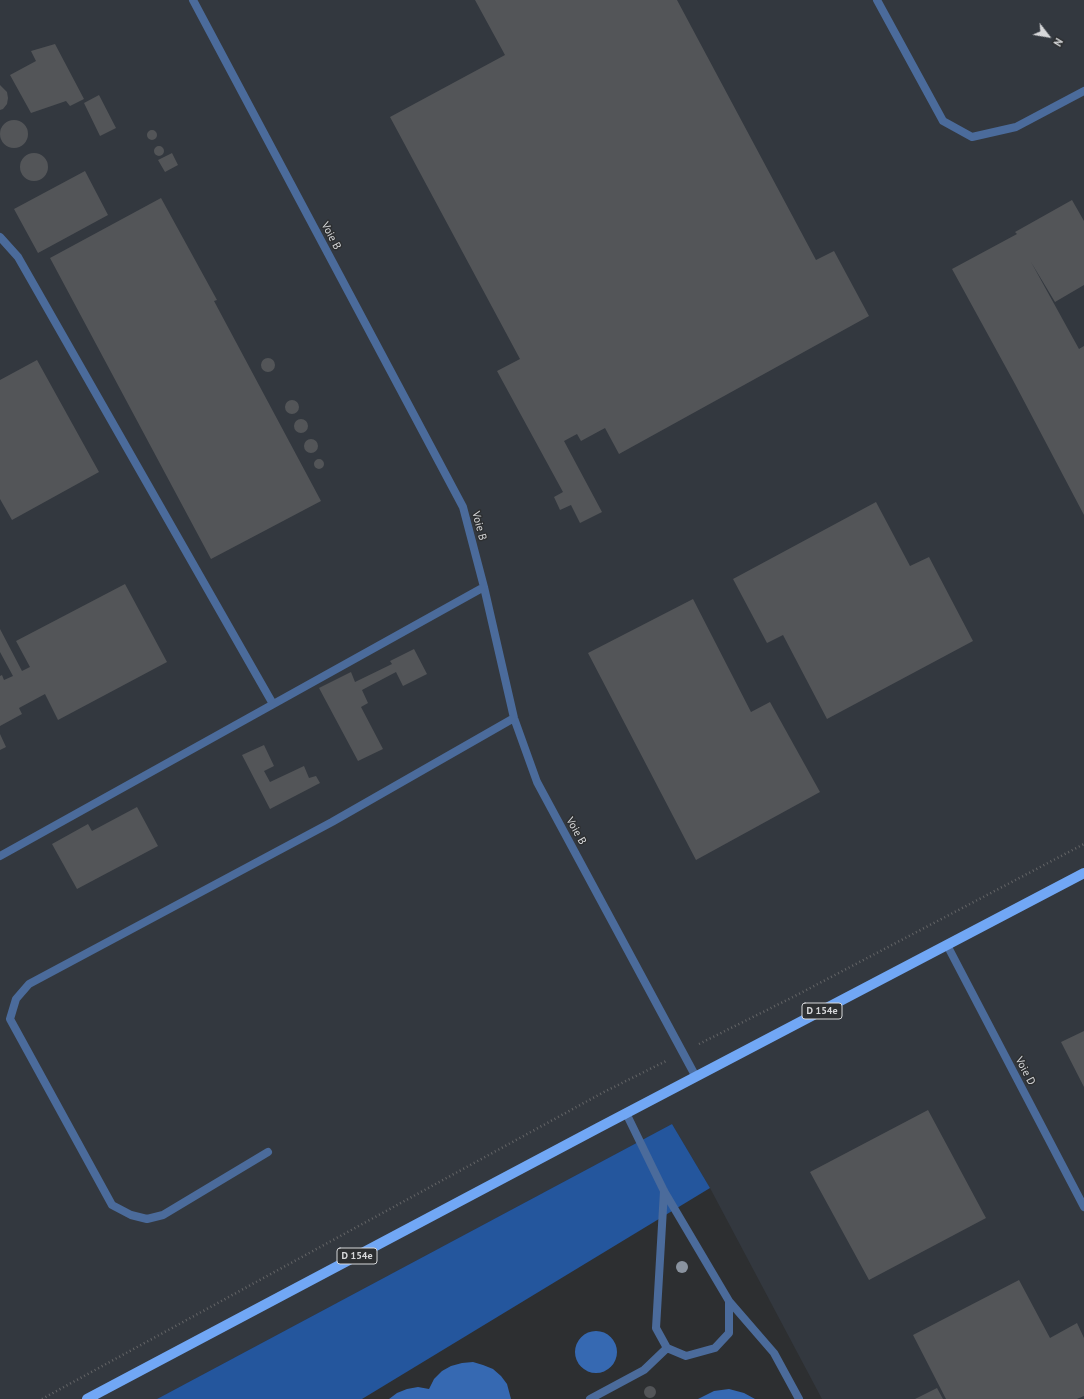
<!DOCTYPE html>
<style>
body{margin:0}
#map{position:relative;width:1084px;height:1399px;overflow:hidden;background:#2d2f31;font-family:"PT Sans",sans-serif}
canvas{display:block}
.north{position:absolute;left:1028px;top:16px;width:40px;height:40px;-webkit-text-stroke:3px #2d2f31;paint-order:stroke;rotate:121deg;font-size:11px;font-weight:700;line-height:16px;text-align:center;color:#d6d7d9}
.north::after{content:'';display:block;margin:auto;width:14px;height:18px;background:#d6d7d9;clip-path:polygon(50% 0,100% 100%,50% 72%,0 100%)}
</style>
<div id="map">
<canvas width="1084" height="1399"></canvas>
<div class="north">N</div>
</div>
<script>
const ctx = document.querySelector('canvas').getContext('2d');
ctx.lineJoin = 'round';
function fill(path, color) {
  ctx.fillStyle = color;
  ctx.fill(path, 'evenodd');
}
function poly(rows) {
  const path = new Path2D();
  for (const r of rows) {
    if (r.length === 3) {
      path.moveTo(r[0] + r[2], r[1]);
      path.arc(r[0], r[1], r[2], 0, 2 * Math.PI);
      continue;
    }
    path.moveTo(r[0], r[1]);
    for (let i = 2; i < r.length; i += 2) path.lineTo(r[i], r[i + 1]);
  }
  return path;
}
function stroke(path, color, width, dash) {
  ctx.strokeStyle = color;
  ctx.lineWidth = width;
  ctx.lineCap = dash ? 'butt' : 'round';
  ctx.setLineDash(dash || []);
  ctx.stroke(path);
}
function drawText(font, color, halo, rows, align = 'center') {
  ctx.font = font + ' "PT Sans",sans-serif';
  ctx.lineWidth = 3;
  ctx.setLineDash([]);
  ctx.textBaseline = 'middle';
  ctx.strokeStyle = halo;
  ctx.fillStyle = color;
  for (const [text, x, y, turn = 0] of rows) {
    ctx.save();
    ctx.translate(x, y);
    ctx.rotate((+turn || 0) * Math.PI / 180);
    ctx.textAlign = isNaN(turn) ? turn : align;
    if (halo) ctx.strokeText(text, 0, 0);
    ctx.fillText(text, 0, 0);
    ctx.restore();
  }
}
fill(poly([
 [0,0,1084,0,1084,1399,822,1399,710,1188,672,1124,157,1399,0,1399]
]), '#33383f');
fill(poly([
 [672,1124,710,1188,362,1399,157,1399]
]), '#24569d');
fill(poly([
 [596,1352,21],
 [473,1362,483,1365,493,1369,501,1376,507,1384,511,1399,389,1399,397,1393,407,1389,418,1387,429,1389,434,1379,442,1371,451,1366,462,1363],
 [729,1389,744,1393,755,1399,698,1399,714,1391]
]), '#3669b2');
fill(poly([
 [475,0,677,0,816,260,834,251,869,316,619,454,605,428,581,441,577,434,564,441,602,512,580,523,571,505,560,510,554,497,563,492,497,371,520,359,390,117,505,55],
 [55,44,84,99,70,106,66,101,31,113,10,75,36,61,31,51],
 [0,85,7,92,8,98,7,104,3,109,0,110],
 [99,95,116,128,100,136,84,103],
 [14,134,14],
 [152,135,5],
 [159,151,5],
 [34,167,14],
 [172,153,178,165,165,172,158,160],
 [85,171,108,215,38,253,14,209],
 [161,198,217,300,214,301,321,501,211,559,50,258],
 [1072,200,1084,221,1084,285,1055,302,1031,262,1079,349,1084,346,1084,515,1015,384,952,269,1017,234,1015,232],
 [268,365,7],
 [37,360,99,472,12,520,0,499,0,380],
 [292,407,7],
 [301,426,7],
 [311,446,7],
 [319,464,5],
 [876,502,910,566,929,557,973,641,827,719,783,635,767,643,733,579],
 [125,584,167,662,58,720,45,694,19,708,22,714,0,726,0,676,2,675,4,680,13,676,0,652,0,629,22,671,30,667,16,641],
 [693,599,751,712,770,702,820,792,696,860,588,653],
 [414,649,427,674,403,686,396,672,362,690,368,703,361,707,383,749,358,761,319,688,351,672,355,682,392,664,390,661],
 [0,734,6,747,0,750],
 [264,745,274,766,264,771,270,782,304,766,309,778,316,776,320,783,270,809,242,755],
 [137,807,158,846,77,889,52,844,88,824,92,831],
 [1084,1031,1084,1087,1061,1042],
 [928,1110,986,1218,869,1280,810,1172],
 [1019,1280,1050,1338,1077,1323,1084,1338,1084,1396,1077,1399,946,1399,913,1335],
 [650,1392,6],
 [937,1388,943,1399,915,1399]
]), '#535558');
stroke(poly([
 [699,1044,795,996,1084,844],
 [42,1399,604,1092,666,1061]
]), '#646567', 2.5, [1, 3]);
stroke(poly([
 [193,0,463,507,484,587,514,718,537,782,696,1077],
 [877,0,943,121,972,137,1016,127,1084,91],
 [0,237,18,257,273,704],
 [0,856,484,587],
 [947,945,1084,1207],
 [626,1113,664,1191,729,1301,729,1333,715,1348,686,1356,667,1348,656,1328,664,1191],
 [268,1152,163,1215,147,1219,131,1215,112,1205,10,1019,16,999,29,984,332,822,514,718],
 [729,1301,774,1353,799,1399],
 [590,1399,644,1370,667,1348]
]), '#4b6b9b', 8);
stroke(poly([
 [87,1399,598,1128,1084,873]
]), '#71a7f5', 10);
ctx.fillStyle = '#8a939f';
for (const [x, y] of [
 [682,1267]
]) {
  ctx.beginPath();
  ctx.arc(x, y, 6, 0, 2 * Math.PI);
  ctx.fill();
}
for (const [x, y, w] of [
 [822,1011,40],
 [357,1256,40]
]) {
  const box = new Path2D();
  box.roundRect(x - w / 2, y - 8, w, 16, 3);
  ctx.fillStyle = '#2d2f31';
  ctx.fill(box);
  stroke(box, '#d6d7d9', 1);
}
drawText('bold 10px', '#d6d7d9', null, [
 ["D 154e",822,1011],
 ["D 154e",357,1256]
]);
drawText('11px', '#d6d7d9', '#2d2f31', [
 ["Voie B",331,236,62],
 ["Voie B",479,526,75],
 ["Voie B",576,831,61],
 ["Voie D",1025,1071,62]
]);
</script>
